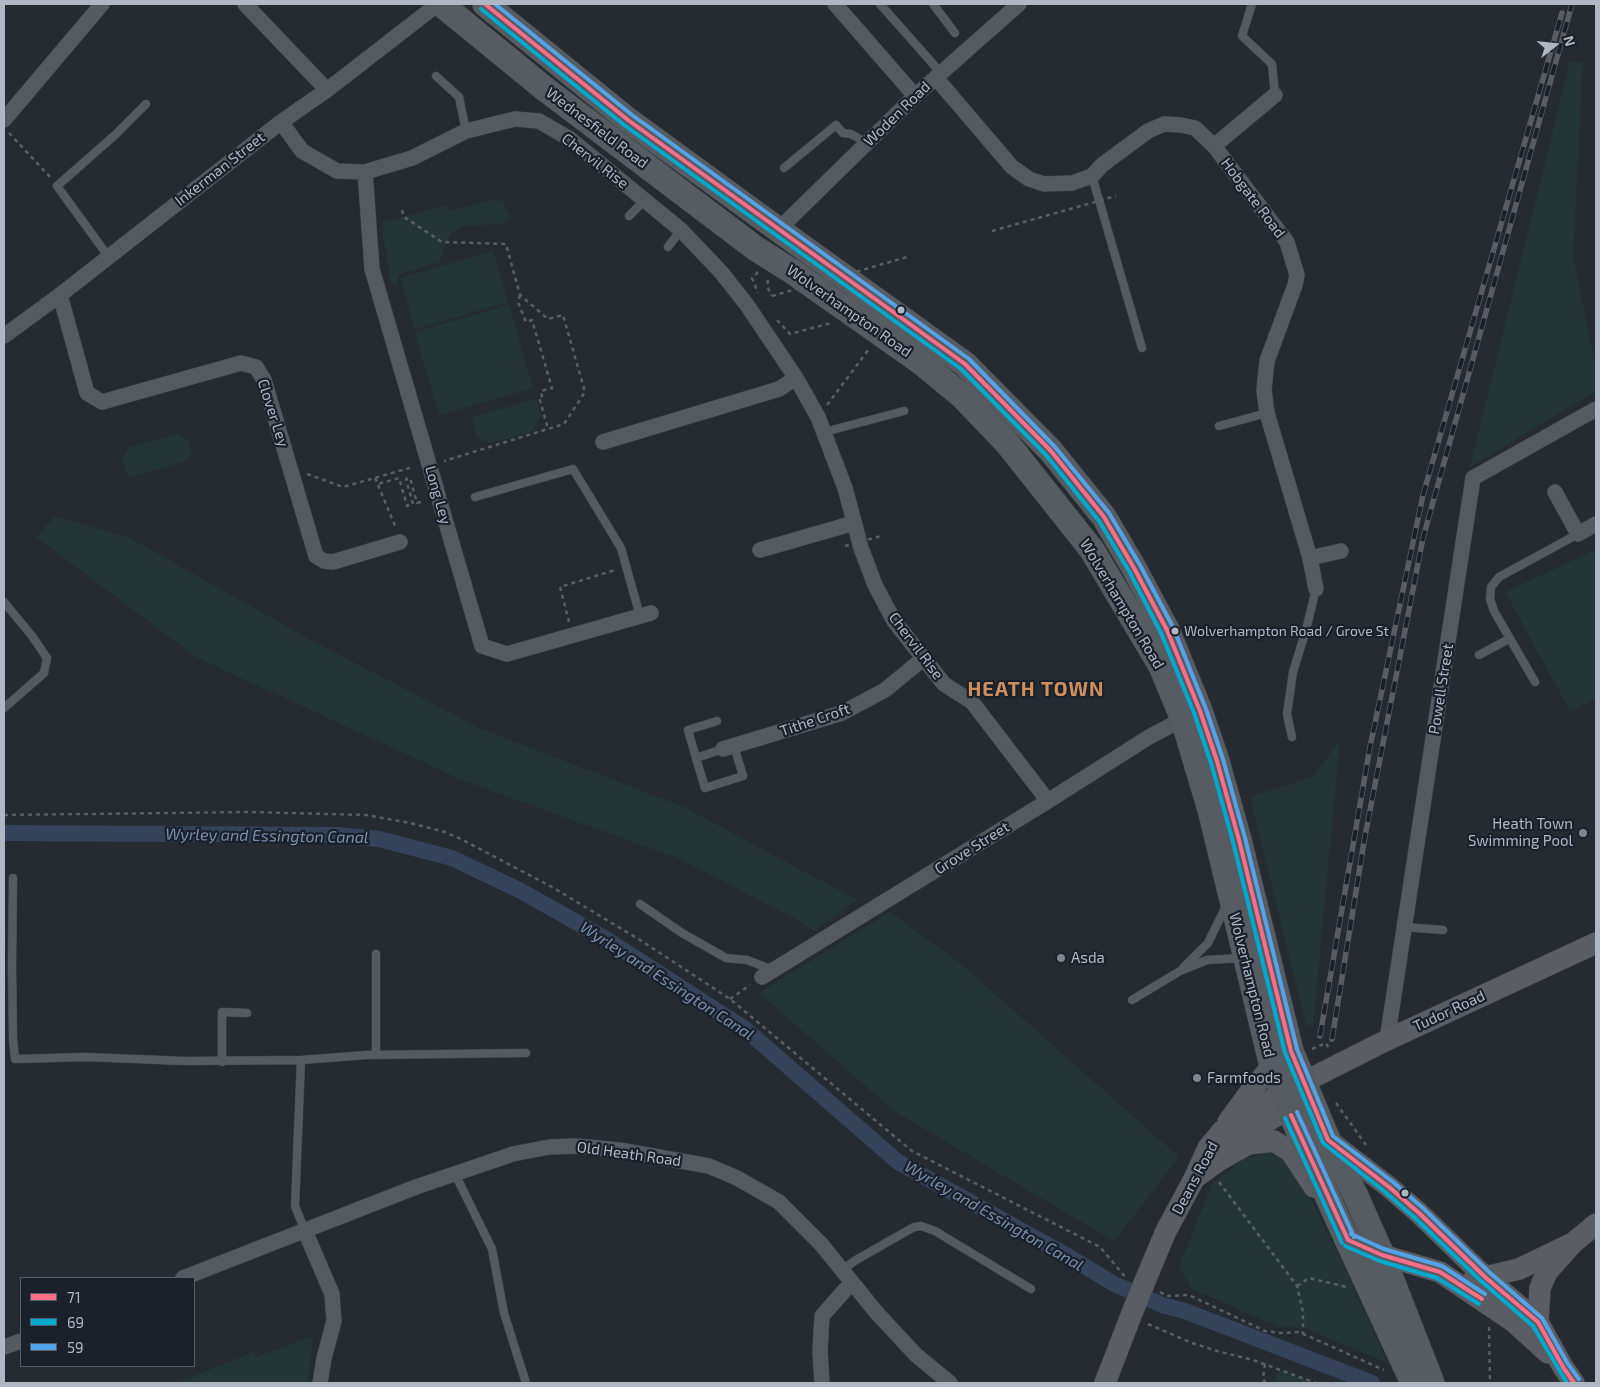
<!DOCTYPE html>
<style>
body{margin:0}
#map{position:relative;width:1600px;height:1387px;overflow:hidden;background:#262b31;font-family:"Exo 2",sans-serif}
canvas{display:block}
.frame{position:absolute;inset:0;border:5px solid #afb7c3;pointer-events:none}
.legend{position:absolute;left:20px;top:1277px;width:175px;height:90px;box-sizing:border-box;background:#1a212b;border:1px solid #565d68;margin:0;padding:6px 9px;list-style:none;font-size:15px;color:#afb7c3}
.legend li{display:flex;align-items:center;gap:10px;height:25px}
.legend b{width:25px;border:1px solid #565d68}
.north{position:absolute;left:1530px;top:20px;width:50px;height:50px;-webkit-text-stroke:4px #1a212b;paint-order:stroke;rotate:74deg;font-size:14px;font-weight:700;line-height:20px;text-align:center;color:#afb7c3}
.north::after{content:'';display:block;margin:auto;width:18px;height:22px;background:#afb7c3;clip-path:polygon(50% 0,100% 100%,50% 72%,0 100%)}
</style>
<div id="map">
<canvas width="1600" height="1387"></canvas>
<div class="frame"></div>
<ul class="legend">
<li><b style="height:6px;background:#fb6d88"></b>71</li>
<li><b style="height:6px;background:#00a9ce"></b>69</li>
<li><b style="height:6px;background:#53a3e8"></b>59</li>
</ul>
<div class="north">N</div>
</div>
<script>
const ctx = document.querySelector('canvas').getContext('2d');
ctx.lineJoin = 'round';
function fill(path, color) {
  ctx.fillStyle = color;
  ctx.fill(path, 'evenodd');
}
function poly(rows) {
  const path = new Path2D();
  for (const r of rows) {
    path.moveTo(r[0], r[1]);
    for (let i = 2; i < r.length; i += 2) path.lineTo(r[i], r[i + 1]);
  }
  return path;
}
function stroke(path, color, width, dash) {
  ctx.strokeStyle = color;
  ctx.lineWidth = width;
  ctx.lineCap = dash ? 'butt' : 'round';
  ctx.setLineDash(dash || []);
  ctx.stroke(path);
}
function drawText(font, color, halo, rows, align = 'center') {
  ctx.font = font + ' "Exo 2",sans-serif';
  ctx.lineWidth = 4.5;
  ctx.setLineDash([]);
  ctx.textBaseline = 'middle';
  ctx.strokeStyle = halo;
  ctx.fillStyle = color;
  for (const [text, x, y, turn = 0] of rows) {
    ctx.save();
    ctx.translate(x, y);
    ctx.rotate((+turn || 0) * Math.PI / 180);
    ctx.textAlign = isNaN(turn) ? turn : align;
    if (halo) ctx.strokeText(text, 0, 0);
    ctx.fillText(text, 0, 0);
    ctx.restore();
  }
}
fill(poly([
 [1570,61,1583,63,1573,256,1596,368,1596,391,1470,467],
 [493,200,503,201,511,218,501,224,463,226,452,233,446,243,439,262,397,275,398,284,391,283,383,235,383,221,393,220,447,205,449,211],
 [493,251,508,302,415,329,400,278],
 [509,305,533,388,439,415,415,332],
 [536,399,541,416,532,431,491,443,477,437,472,417],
 [177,434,189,440,192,452,186,461,129,478,122,458,129,447],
 [55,516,130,538,300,634,479,728,684,807,857,900,814,931,789,915,677,858,462,780,196,657,36,537],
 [1596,550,1596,698,1570,711,1505,592],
 [1340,739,1313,1026,1306,1025,1250,797,1314,776],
 [890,912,960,963,1179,1157,1114,1241,894,1111,759,993],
 [1275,1151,1288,1159,1308,1193,1343,1264,1388,1363,1302,1327,1279,1327,1192,1289,1179,1267,1212,1184,1245,1158],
 [313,1336,308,1383,176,1383,254,1352,256,1357],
 [1277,1369,1310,1381,1316,1383,1275,1383]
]), '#243537');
stroke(poly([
 [4,833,336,835,379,839,452,858,521,891,606,939,745,1029,898,1162,1073,1259,1114,1284,1162,1305,1185,1311,1372,1383]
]), '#344359', 16);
const lane = poly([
 [880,4,941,73],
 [933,4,955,33],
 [1252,4,1242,36,1272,64,1275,95],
 [436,76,459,97,466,131],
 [784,168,836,125,843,133,851,134,867,143],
 [1092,176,1142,348],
 [629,216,645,200],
 [668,247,681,230],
 [108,256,57,186,115,135,146,104],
 [1219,426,1267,413],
 [824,432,904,411],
 [475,497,573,469,621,548,640,616],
 [4,602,32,636,47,658,44,673,4,708],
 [1479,655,1509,639],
 [1535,682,1494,611,1490,599,1491,587,1499,577,1578,534],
 [717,721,688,730,696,758,723,749],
 [1292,737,1287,714,1293,672,1306,630,1316,589],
 [696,758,705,788,743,776,734,746],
 [13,878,12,966,13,1039,15,1059,86,1057,185,1061,301,1060],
 [640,904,682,933,726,958,747,960,773,970],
 [1404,927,1443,930],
 [376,954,376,1055],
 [1183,968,1208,943,1227,904],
 [1132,1000,1180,971,1207,960,1242,958],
 [222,1062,222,1012,247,1013],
 [455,1174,492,1249,504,1313,526,1383],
 [305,1231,295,1206,301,1060,367,1055,526,1053],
 [842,1270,856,1260,914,1227,921,1226,935,1231,1031,1289]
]);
const street = poly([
 [245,4,327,90],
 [835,4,915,96],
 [936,78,1012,167,1029,179,1044,184,1072,183,1092,176,1102,165,1148,131,1164,124,1181,125,1195,128,1214,146,1287,242,1297,275,1295,285,1267,361,1264,390,1267,413,1310,558,1316,589],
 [4,120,102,4],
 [281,122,302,151,337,171,365,172,412,158,466,131,515,119,539,121,570,139,681,230,721,272,747,305,796,378,818,417,845,488,861,548,875,585,894,621,944,684,972,702,1048,801],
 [1214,146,1275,95],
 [365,172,372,269,482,646,507,654,651,613],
 [779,229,915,96,1019,4],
 [60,295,87,393,102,402,241,363,256,367,264,380,316,556,324,561,333,562,400,542],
 [4,336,60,295,281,122,327,90,438,4],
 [603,442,779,389,796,378],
 [1555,492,1578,534,1596,524],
 [760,550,854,523],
 [1310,558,1341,551],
 [723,749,842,713,885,690,924,658],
 [762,977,1048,801,1149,737,1183,719],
 [1387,1040,1473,478,1596,409],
 [305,1231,332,1294,334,1321,324,1358,320,1383],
 [183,1278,416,1187,513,1154,549,1147,576,1146,619,1150,709,1166,737,1178,779,1202,821,1244,876,1312,916,1355,950,1383],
 [4,1347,21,1341],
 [822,1383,820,1351,822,1316,852,1282]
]);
const secondary = poly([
 [1228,1122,1250,1092,1272,1066],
 [1328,1140,1389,1187,1419,1213,1485,1277,1538,1322,1563,1367,1574,1383],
 [1235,1146,1254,1129,1297,1104,1299,1097],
 [1196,1177,1218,1161,1248,1144,1274,1141,1291,1152,1314,1187],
 [1348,1240,1382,1255,1440,1272,1514,1322,1548,1353],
 [1150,1269,1166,1231,1194,1179,1208,1148,1222,1131,1282,1093,1387,1040,1596,943],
 [1475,1276,1485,1277,1519,1269,1573,1243],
 [1538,1322,1540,1288,1547,1272,1573,1243,1596,1224],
 [1105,1383,1132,1313]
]);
const primary = poly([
 [441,4,545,89,755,248,793,272,922,363,962,396,1007,443,1092,550,1161,666,1183,719,1211,813,1272,1066,1297,1128,1338,1220,1413,1383],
 [485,4,628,120,754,212,965,364,1051,451,1104,517,1134,568,1167,630,1200,711,1217,761,1239,840,1291,1051,1328,1140,1355,1194,1382,1255,1432,1383]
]);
stroke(lane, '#44474c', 9);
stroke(street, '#44474c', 16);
stroke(secondary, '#44474c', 22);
stroke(primary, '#43474e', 26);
stroke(poly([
 [9,133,50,177],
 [402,210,404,217,442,242,506,244,520,295,548,319,563,315,585,392,564,424,444,461],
 [758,272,752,278,758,293],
 [768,280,767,286,772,296],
 [520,295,518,302,526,322,532,320,552,388,541,391,542,396,539,397,548,429],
 [777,320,790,334,831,323],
 [827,405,869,349],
 [307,474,343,487,413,467],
 [375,478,378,484,399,478,407,506,413,504,406,479,410,478,417,503,424,501],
 [378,485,396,528],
 [569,622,560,587,615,570],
 [4,815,250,812,366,815,410,823,445,832,461,839,552,887,640,940,730,999,912,1151,1100,1247,1127,1279],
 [730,999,750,985],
 [1312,1049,1326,1043,1329,1049],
 [1336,1103,1366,1145],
 [1219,1182,1297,1286,1303,1312,1303,1334],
 [1297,1286,1309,1278,1347,1287],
 [1160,1292,1168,1296,1189,1295,1265,1331,1281,1333,1299,1332,1384,1370],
 [1148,1324,1192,1343,1217,1351,1253,1360,1316,1383],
 [1489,1327,1490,1383],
 [1265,1364,1263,1378,1265,1383]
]), '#595e63', 2.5, [4, 4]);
stroke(lane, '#555960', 8);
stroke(street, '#555960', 15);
stroke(secondary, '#5a5e64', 21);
stroke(primary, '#575b62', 25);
const rail = poly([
 [1320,1036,1370,747,1423,495,1562,13],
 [1332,1039,1365,836,1423,538,1572,4]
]);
stroke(rail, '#595d63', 5.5);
stroke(rail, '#1a212b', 4, [11]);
const secondaryBridge = poly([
 [1132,1313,1150,1269]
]);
stroke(secondaryBridge, '#44474c', 22, []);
stroke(poly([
 [992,231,1116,196],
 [772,296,907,257],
 [845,546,881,536]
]), '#595e63', 2.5, [4, 4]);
stroke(secondaryBridge, '#5a5e64', 21);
stroke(poly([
 [485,4,628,120,965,364,1051,451,1104,517,1134,568,1167,630,1200,711,1217,761,1239,840,1291,1051,1328,1140,1389,1187,1419,1213,1485,1277,1538,1322,1563,1367,1574,1383],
 [1291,1115,1348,1240],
 [1348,1240,1382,1255,1440,1272,1482,1299]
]), '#fb6d88', 4);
stroke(poly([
 [481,9,624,125,961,369,1046,455,1099,521,1129,571,1161,633,1194,713,1211,763,1233,842,1285,1053,1323,1143,1385,1192,1415,1218,1481,1281,1533,1326,1567,1383],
 [1285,1118,1342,1243],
 [1345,1246,1380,1261,1437,1278,1479,1304]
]), '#00a9ce', 4);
stroke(poly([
 [495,4,632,115,969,359,1055,447,1109,513,1140,565,1173,627,1206,709,1223,759,1245,838,1297,1049,1333,1136,1393,1182,1423,1208,1489,1272,1542,1318,1568,1364,1579,1379],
 [1297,1112,1354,1237],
 [1351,1234,1384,1249,1442,1266,1485,1294]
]), '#53a3e8', 4);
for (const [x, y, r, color] of [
 [901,310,4.5,"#afb7c3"],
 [1175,631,4.5,"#afb7c3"],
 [1583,833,5,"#7f8690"],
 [1061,958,5,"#7f8690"],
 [1197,1078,5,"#7f8690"],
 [1405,1193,4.5,"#afb7c3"]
]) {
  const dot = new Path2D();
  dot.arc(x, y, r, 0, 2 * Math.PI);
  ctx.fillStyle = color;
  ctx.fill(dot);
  stroke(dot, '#1a212b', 2);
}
drawText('14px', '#afb7c3', '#1a212b', [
 ["Wolverhampton Road / Grove St",1184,631]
], 'left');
drawText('15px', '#afb7c3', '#1a212b', [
 ["Woden Road",897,114,-44],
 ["Wednesfield Road",597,128,37],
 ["Chervil Rise",595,161,38],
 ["Inkerman Street",220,169,-38],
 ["Hobgate Road",1253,198,53],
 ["Wolverhampton Road",849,311,35],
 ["Clover Ley",273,413,72],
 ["Long Ley",438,495,74],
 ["Wolverhampton Road",1122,604,59],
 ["Chervil Rise",916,646,53],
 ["Powell Street",1441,689,-81],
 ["Tithe Croft",815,720,-19],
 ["Grove Street",972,848,-32],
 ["Wolverhampton Road",1252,985,76],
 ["Tudor Road",1449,1011,-25],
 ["Old Heath Road",629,1154,8],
 ["Deans Road",1195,1178,-62]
]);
drawText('15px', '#afb7c3', '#1a212b', [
 ["Heath Town",1573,824,"right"],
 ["Swimming Pool",1573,841,"right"],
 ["Asda",1071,958],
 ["Farmfoods",1207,1078]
], 'left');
drawText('italic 16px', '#788eaa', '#1a212b', [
 ["Wyrley and Essington Canal",267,836,1],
 ["Wyrley and Essington Canal",667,981,33],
 ["Wyrley and Essington Canal",994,1216,30]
]);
ctx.letterSpacing = '1px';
drawText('bold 20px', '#ce8f5f', '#1a212b', [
 ["HEATH TOWN",1036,689]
]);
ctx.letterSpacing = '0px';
</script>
